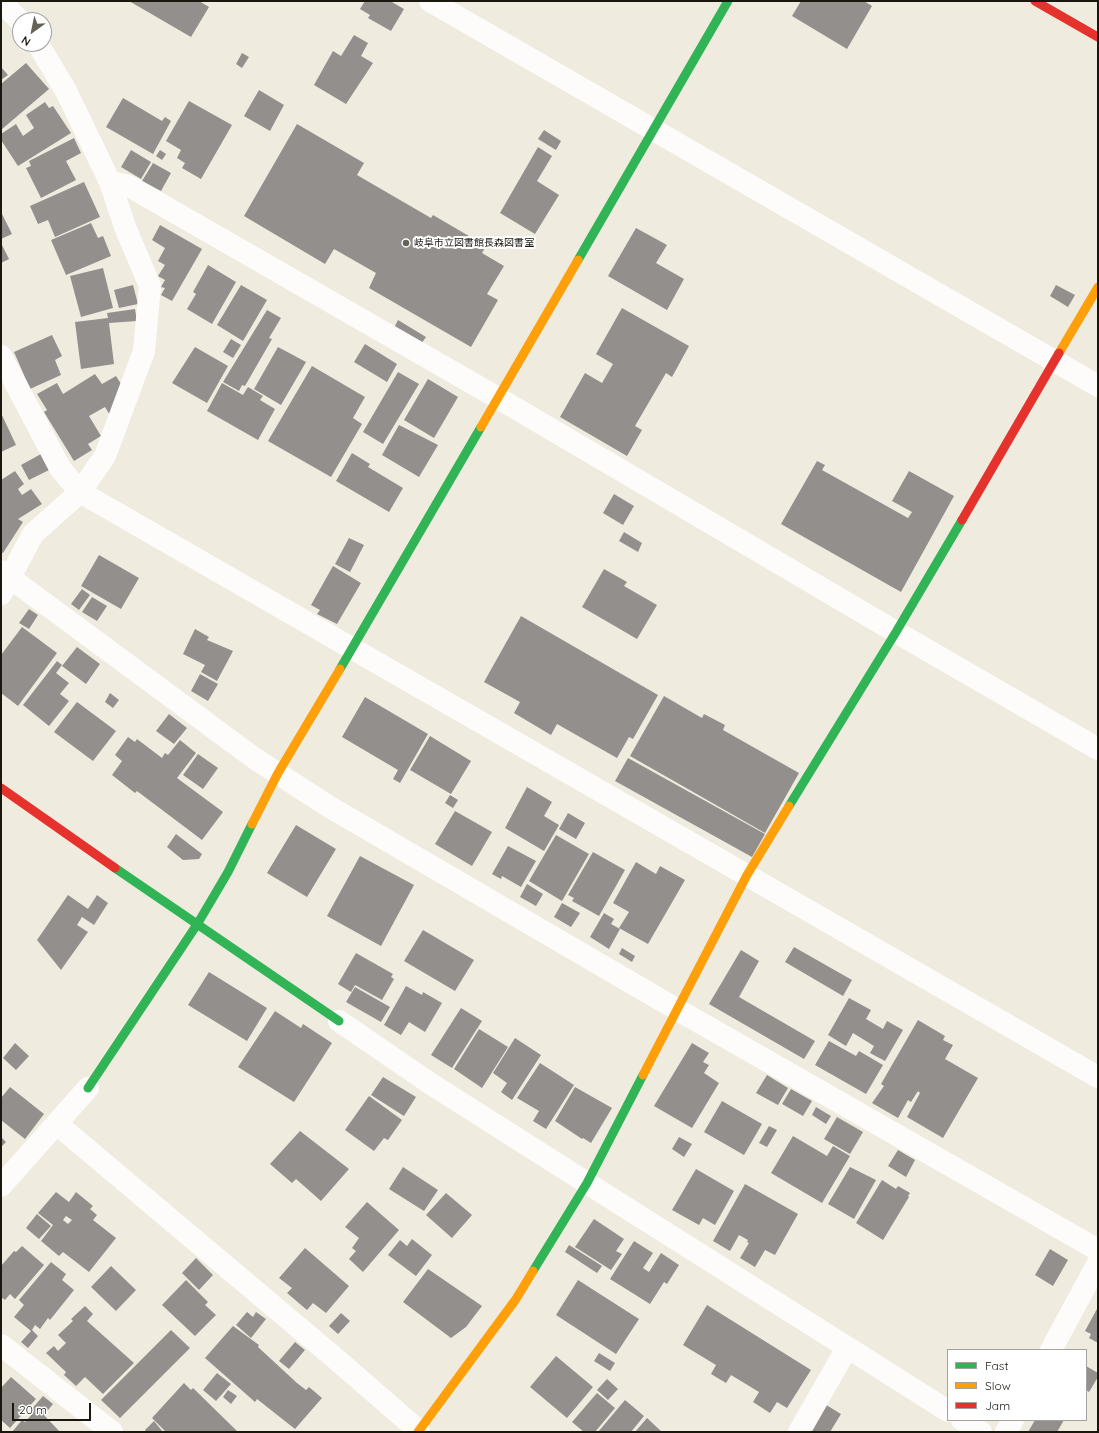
<!DOCTYPE html>
<meta charset="utf-8">
<style>
body{margin:0}
#map{position:relative;width:1099px;height:1433px;overflow:hidden;background:#efecdf;font-family:Quicksand,sans-serif}
canvas{display:block}
.frame{position:absolute;inset:0;border:2px solid #1a170f;pointer-events:none}
.legend{position:absolute;left:947px;top:1349px;width:140px;height:72px;box-sizing:border-box;background:#fff;border:1px solid #a3a29f;margin:0;padding:5px 7px;list-style:none;font-size:12px;color:#1a170f}
.legend li{display:flex;align-items:center;gap:8px;height:20px}
.legend b{width:20px;border:1px solid #a3a29f}
.north{position:absolute;left:12px;top:12px;width:40px;height:40px;box-sizing:border-box;background:#fff;border:1px solid #a3a29f;border-radius:50%;rotate:213deg;font-size:11px;font-weight:700;line-height:16px;text-align:center;color:#1a170f}
.north::after{content:'';display:block;margin:auto;width:14px;height:18px;background:#656258;clip-path:polygon(50% 0,100% 100%,50% 72%,0 100%)}
.scale{position:absolute;left:12px;top:1403px;width:79px;height:18px;box-sizing:border-box;border:2px solid #1a170f;border-top:0;padding-left:5px;font-size:12px;line-height:14px;white-space:nowrap;color:#1a170f;-webkit-text-stroke:3px #fff;paint-order:stroke}
</style>
<div id="map">
<canvas width="1099" height="1433"></canvas>
<div class="frame"></div>
<ul class="legend">
<li><b style="height:5px;background:#30b455"></b>Fast</li>
<li><b style="height:5px;background:#ff9f0a"></b>Slow</li>
<li><b style="height:5px;background:#e5322d"></b>Jam</li>
</ul>
<div class="north">N</div>
<div class="scale">20 m</div>
</div>
<script>
const ctx = document.querySelector('canvas').getContext('2d');
ctx.lineJoin = 'round';
function fill(path, color) {
  ctx.fillStyle = color;
  ctx.fill(path, 'evenodd');
}
function poly(rows) {
  const path = new Path2D();
  for (const r of rows) {
    path.moveTo(r[0], r[1]);
    for (let i = 2; i < r.length; i += 2) path.lineTo(r[i], r[i + 1]);
  }
  return path;
}
function stroke(path, color, width, dash) {
  ctx.strokeStyle = color;
  ctx.lineWidth = width;
  ctx.lineCap = dash ? 'butt' : 'round';
  ctx.setLineDash(dash || []);
  ctx.stroke(path);
}
function drawText(font, color, halo, rows, align = 'center') {
  ctx.font = font + ' Quicksand,"Noto Sans JP",sans-serif';
  ctx.lineWidth = 4;
  ctx.setLineDash([]);
  ctx.textBaseline = 'middle';
  ctx.strokeStyle = halo;
  ctx.fillStyle = color;
  for (const [text, x, y, turn = 0] of rows) {
    ctx.save();
    ctx.translate(x, y);
    ctx.rotate((+turn || 0) * Math.PI / 180);
    ctx.textAlign = isNaN(turn) ? turn : align;
    if (halo) ctx.strokeText(text, 0, 0);
    ctx.fillText(text, 0, 0);
    ctx.restore();
  }
}
fill(poly([
 [129,1,199,1,209,7,191,37],
 [365,1,390,1,404,9,391,31,368,18,370,15,360,9],
 [801,1,864,1,872,6,847,49,792,16],
 [354,35,368,43,361,56,373,63,346,104,314,85,333,51,341,56],
 [242,53,249,57,242,68,236,64],
 [26,63,49,89,1,130,1,84],
 [1,67,8,75,1,80],
 [259,90,284,105,270,131,244,116],
 [123,98,162,121,165,117,171,121,153,154,106,127],
 [189,101,232,125,201,179,182,168,185,163,177,158,181,150,166,141],
 [45,102,49,108,53,106,71,133,18,166,1,140,1,134,16,124,23,136,34,128,26,115],
 [297,124,364,163,357,175,431,218,433,215,486,246,482,253,504,266,487,294,498,300,471,347,369,288,376,273,334,249,325,264,244,216],
 [544,130,561,141,556,150,538,139],
 [74,138,81,153,66,161,76,180,41,198,26,168,31,166,29,161],
 [538,147,552,156,537,181,559,195,535,234,500,213],
 [131,150,151,162,141,179,121,167],
 [160,150,166,154,162,160,156,156],
 [153,163,171,173,161,191,142,181],
 [84,182,100,217,55,237,48,220,38,224,30,206],
 [1,212,12,234,1,239],
 [91,223,98,238,103,236,111,256,66,275,51,240],
 [160,225,202,249,172,301,161,295,165,288,161,287,165,280,158,276,165,265,158,261,165,248,152,240],
 [636,228,667,245,656,263,684,279,667,310,608,276],
 [1,243,9,259,1,263],
 [208,265,236,282,212,324,187,309,196,294,193,292],
 [103,268,113,308,81,317,70,276],
 [133,285,138,304,119,308,114,290],
 [241,285,267,300,243,341,217,325],
 [1056,285,1075,295,1068,307,1050,296],
 [622,308,689,346,672,377,666,373,635,426,642,430,627,456,560,417,585,373,602,383,613,364,596,354],
 [135,309,137,321,109,323,114,364,81,369,75,322,108,318,107,313],
 [267,310,281,318,269,338,272,339,245,386,242,385,239,391,223,382],
 [398,320,426,337,421,344,394,328],
 [52,335,62,356,55,360,61,375,30,389,14,352],
 [231,339,241,345,233,358,223,352],
 [365,344,397,364,387,382,354,362],
 [195,347,228,366,207,403,172,383],
 [278,347,306,362,281,405,254,389],
 [312,366,365,397,353,418,362,424,331,477,268,441],
 [398,372,419,384,383,444,363,432],
 [95,374,102,384,116,376,123,387,111,417,105,407,89,416,101,436,88,444,92,450,74,461,44,412,47,410,37,394,57,383,63,394],
 [428,379,458,397,434,438,404,420],
 [222,383,243,395,248,387,263,396,260,400,275,409,258,440,207,411],
 [1,413,16,445,1,452],
 [399,425,438,445,419,477,382,455],
 [352,453,370,464,368,467,403,488,389,512,336,481],
 [41,454,49,470,29,480,21,465],
 [817,461,825,465,822,470,908,518,912,512,892,501,909,471,954,496,901,592,781,524],
 [15,471,24,484,18,489,22,495,31,489,42,504,18,519,23,522,3,553,1,552,1,480],
 [614,494,634,506,623,525,603,513],
 [624,532,642,543,638,552,619,541],
 [349,538,364,545,350,572,335,564],
 [99,555,139,578,121,609,81,586],
 [333,566,361,583,337,624,317,614,320,610,311,605],
 [604,569,627,582,624,586,657,605,637,639,582,607],
 [82,589,90,595,79,610,71,604],
 [92,597,107,606,97,621,82,612],
 [29,609,38,615,29,629,19,623],
 [521,616,658,695,633,739,629,737,617,758,557,724,551,735,514,713,520,702,484,682],
 [22,627,57,653,18,706,1,693,1,655],
 [195,629,209,637,207,640,233,651,217,681,201,672,205,665,183,654],
 [77,647,100,664,86,684,62,666],
 [57,661,62,665,56,673,69,683,60,694,69,701,49,726,23,705],
 [200,674,218,684,208,701,191,691],
 [110,693,119,700,113,708,105,702],
 [664,696,702,718,704,714,725,725,723,730,799,773,765,833,630,756],
 [365,697,428,734,400,783,393,779,398,770,342,737],
 [77,702,116,731,93,761,54,732],
 [169,714,187,728,174,744,156,731],
 [430,736,471,761,451,794,410,770],
 [128,737,135,742,137,739,162,758,165,753,168,755,180,740,196,753,177,778,223,812,202,840,137,791,135,793,112,775,122,761,115,755],
 [198,754,218,768,203,789,183,775],
 [628,758,765,834,752,857,615,781],
 [527,787,552,802,544,816,559,825,544,851,505,828],
 [450,795,458,800,453,808,445,803],
 [455,811,492,832,472,866,435,844],
 [568,813,585,823,576,839,559,829],
 [296,825,336,849,307,897,267,873],
 [176,834,202,854,199,859,183,860,167,847],
 [556,835,589,854,562,901,529,881],
 [508,846,536,861,521,887,502,876,501,879,492,874],
 [593,852,625,870,599,916,572,901,574,898,568,895],
 [360,856,414,885,381,946,327,916],
 [636,862,656,874,660,866,685,880,648,944,619,928,629,912,613,903],
 [527,884,543,894,536,906,520,897],
 [68,895,88,909,97,895,108,903,94,925,82,917,77,925,88,932,61,970,37,940],
 [562,903,580,913,571,927,554,917],
 [604,913,614,919,611,924,620,929,609,949,590,937],
 [423,930,474,960,455,991,404,961],
 [794,947,852,980,843,996,785,962],
 [622,948,635,956,632,962,619,954],
 [741,950,759,961,739,997,815,1041,804,1059,709,1004],
 [356,953,393,974,391,977,394,979,382,1000,355,985,351,992,338,984],
 [209,972,267,1008,247,1041,188,1005],
 [406,986,422,995,423,992,442,1003,425,1032,409,1022,401,1035,384,1025],
 [355,987,390,1007,381,1022,346,1002],
 [849,998,871,1010,866,1019,883,1029,887,1021,903,1030,885,1061,870,1053,874,1046,853,1033,846,1046,828,1035],
 [461,1008,482,1021,452,1068,431,1055],
 [275,1011,301,1028,303,1024,332,1043,294,1102,238,1067],
 [918,1020,945,1036,943,1040,953,1045,945,1059,978,1078,943,1138,907,1117,920,1093,918,1091,911,1102,908,1100,898,1118,872,1103,884,1086,881,1084],
 [479,1029,508,1047,482,1088,454,1069],
 [515,1038,541,1055,512,1100,501,1092,507,1083,493,1073],
 [829,1041,856,1056,859,1051,883,1065,866,1094,815,1065],
 [15,1043,29,1056,16,1070,3,1058],
 [692,1043,709,1053,703,1062,709,1065,704,1073,719,1083,692,1128,654,1106],
 [540,1063,574,1085,546,1129,533,1121,539,1111,517,1098],
 [767,1075,788,1088,778,1105,756,1093],
 [383,1077,416,1097,404,1116,371,1095],
 [10,1087,44,1114,25,1139,1,1120,1,1098],
 [575,1087,612,1108,591,1143,583,1138,582,1139,555,1121],
 [791,1089,812,1101,803,1116,782,1104],
 [369,1096,402,1120,388,1140,384,1138,374,1151,345,1130],
 [722,1101,762,1124,744,1155,704,1132],
 [816,1107,831,1116,826,1124,812,1115],
 [837,1117,863,1132,850,1154,824,1139],
 [769,1126,777,1130,767,1147,759,1143],
 [300,1131,349,1169,321,1201,296,1179,292,1183,270,1164],
 [793,1136,827,1156,833,1146,850,1156,822,1203,771,1173],
 [1,1137,6,1142,1,1147],
 [679,1137,692,1144,684,1157,672,1149],
 [898,1150,915,1160,906,1177,888,1166],
 [403,1167,438,1190,424,1211,389,1189],
 [850,1167,876,1180,854,1219,828,1204],
 [696,1169,734,1191,715,1225,703,1218,699,1225,672,1210],
 [882,1180,896,1189,898,1186,910,1193,908,1196,909,1197,883,1240,856,1223],
 [745,1184,798,1214,775,1255,765,1250,755,1267,740,1258,749,1243,747,1242,748,1240,739,1235,730,1251,713,1241],
 [56,1192,69,1202,76,1192,93,1206,90,1209,97,1215,93,1220,116,1238,89,1272,63,1252,59,1256,41,1241,53,1225,38,1213],
 [66,1216,72,1220,68,1224,63,1220],
 [446,1193,472,1215,452,1238,426,1215],
 [367,1202,399,1230,363,1272,349,1259,356,1251,352,1248,359,1238,345,1227],
 [37,1214,51,1226,39,1239,26,1228],
 [594,1219,624,1239,616,1251,622,1254,611,1270,575,1247],
 [412,1239,432,1255,416,1276,388,1255,400,1240,407,1246],
 [634,1241,653,1253,643,1268,649,1272,661,1253,679,1265,667,1284,664,1282,650,1304,610,1279],
 [569,1245,602,1266,597,1273,565,1252],
 [22,1246,44,1265,15,1299,10,1294,5,1300,1,1297,1,1266,14,1251,16,1252],
 [305,1248,349,1286,326,1313,313,1303,307,1310,287,1293,292,1288,279,1278],
 [1050,1249,1068,1260,1053,1286,1035,1275],
 [196,1258,213,1275,199,1290,182,1273],
 [51,1262,66,1274,62,1280,74,1290,50,1320,48,1318,40,1329,35,1325,32,1330,38,1336,28,1348,21,1342,31,1331,14,1317,24,1305,19,1300],
 [111,1266,136,1290,116,1311,91,1287],
 [428,1269,482,1306,466,1327,451,1338,403,1302],
 [186,1280,208,1302,205,1305,216,1315,195,1336,162,1305],
 [578,1280,639,1319,616,1354,556,1315],
 [707,1305,811,1370,787,1408,777,1402,770,1413,753,1402,759,1392,731,1375,726,1383,711,1374,716,1365,683,1345],
 [85,1306,93,1314,87,1321,134,1363,103,1394,85,1377,76,1386,64,1375,66,1372,46,1353,54,1346,58,1351,66,1343,58,1335,73,1321,71,1319],
 [1098,1307,1098,1343,1089,1338,1091,1334,1085,1331],
 [247,1312,253,1317,256,1312,266,1319,251,1338,236,1325],
 [341,1313,350,1321,338,1334,329,1326],
 [233,1326,259,1345,258,1347,297,1383,306,1390,309,1387,322,1398,295,1429,257,1399,255,1402,205,1358],
 [171,1330,190,1348,120,1418,101,1400],
 [295,1342,305,1350,289,1369,279,1361],
 [599,1353,615,1363,610,1371,594,1361],
 [556,1356,593,1387,567,1418,530,1387],
 [1086,1366,1098,1373,1098,1377,1089,1392,1086,1390],
 [217,1373,231,1384,216,1401,203,1390],
 [11,1377,36,1399,10,1428,1,1420,1,1388],
 [607,1379,618,1389,608,1400,597,1390],
 [184,1383,191,1390,193,1388,238,1432,166,1432,152,1418],
 [228,1390,237,1396,231,1404,223,1397],
 [597,1393,615,1408,595,1432,584,1432,572,1422],
 [43,1396,53,1404,44,1415,60,1432,12,1432,22,1420,25,1422,33,1413,30,1411],
 [625,1400,644,1416,631,1432,598,1432],
 [823,1403,841,1414,830,1432,806,1432],
 [647,1418,662,1432,635,1432],
 [1035,1420,1064,1420,1057,1432,1028,1432],
 [154,1421,163,1432,146,1432,145,1430]
]), '#928f8d');
stroke(poly([
 [1,1,20,21],
 [430,1,1098,386],
 [110,182,129,186,498,398,896,632,1098,749],
 [1,356,60,468,80,492,1098,1077],
 [1,571,254,758,328,806,678,1010,1098,1250],
 [1,594,33,534,80,492,105,456,144,351,150,286,125,227,110,182,66,91,38,44],
 [339,1021,431,1084,587,1183,948,1411],
 [57,1124,336,1359,419,1431],
 [1,1186,88,1088],
 [1,1345,112,1432],
 [1051,1350,1098,1263],
 [962,1420,981,1432],
 [799,1432,847,1348],
 [1006,1432,1013,1420]
]), '#fdfcfa', 22);
stroke(poly([
 [578,260,728,1],
 [340,669,481,427],
 [789,806,896,632,962,520],
 [115,868,339,1021],
 [88,1088,198,923,228,872,252,824],
 [533,1271,587,1183,643,1075]
]), '#30b455', 9);
stroke(poly([
 [1059,353,1098,287],
 [481,427,578,260],
 [252,824,278,773,340,669],
 [643,1075,747,875,789,806],
 [418,1432,516,1299,533,1271]
]), '#ff9f0a', 9);
stroke(poly([
 [1035,1,1098,37],
 [962,520,1059,353],
 [1,788,115,868]
]), '#e5322d', 9);
for (const [x, y, r, color] of [
 [406,243,4,"#656258"]
]) {
  const dot = new Path2D();
  dot.arc(x, y, r, 0, 2 * Math.PI);
  ctx.fillStyle = color;
  ctx.fill(dot);
  stroke(dot, '#fff', 1.5);
}
drawText('10px', '#1a170f', '#fff', [
 ["岐阜市立図書館長森図書室",414,243]
], 'left');
</script>
